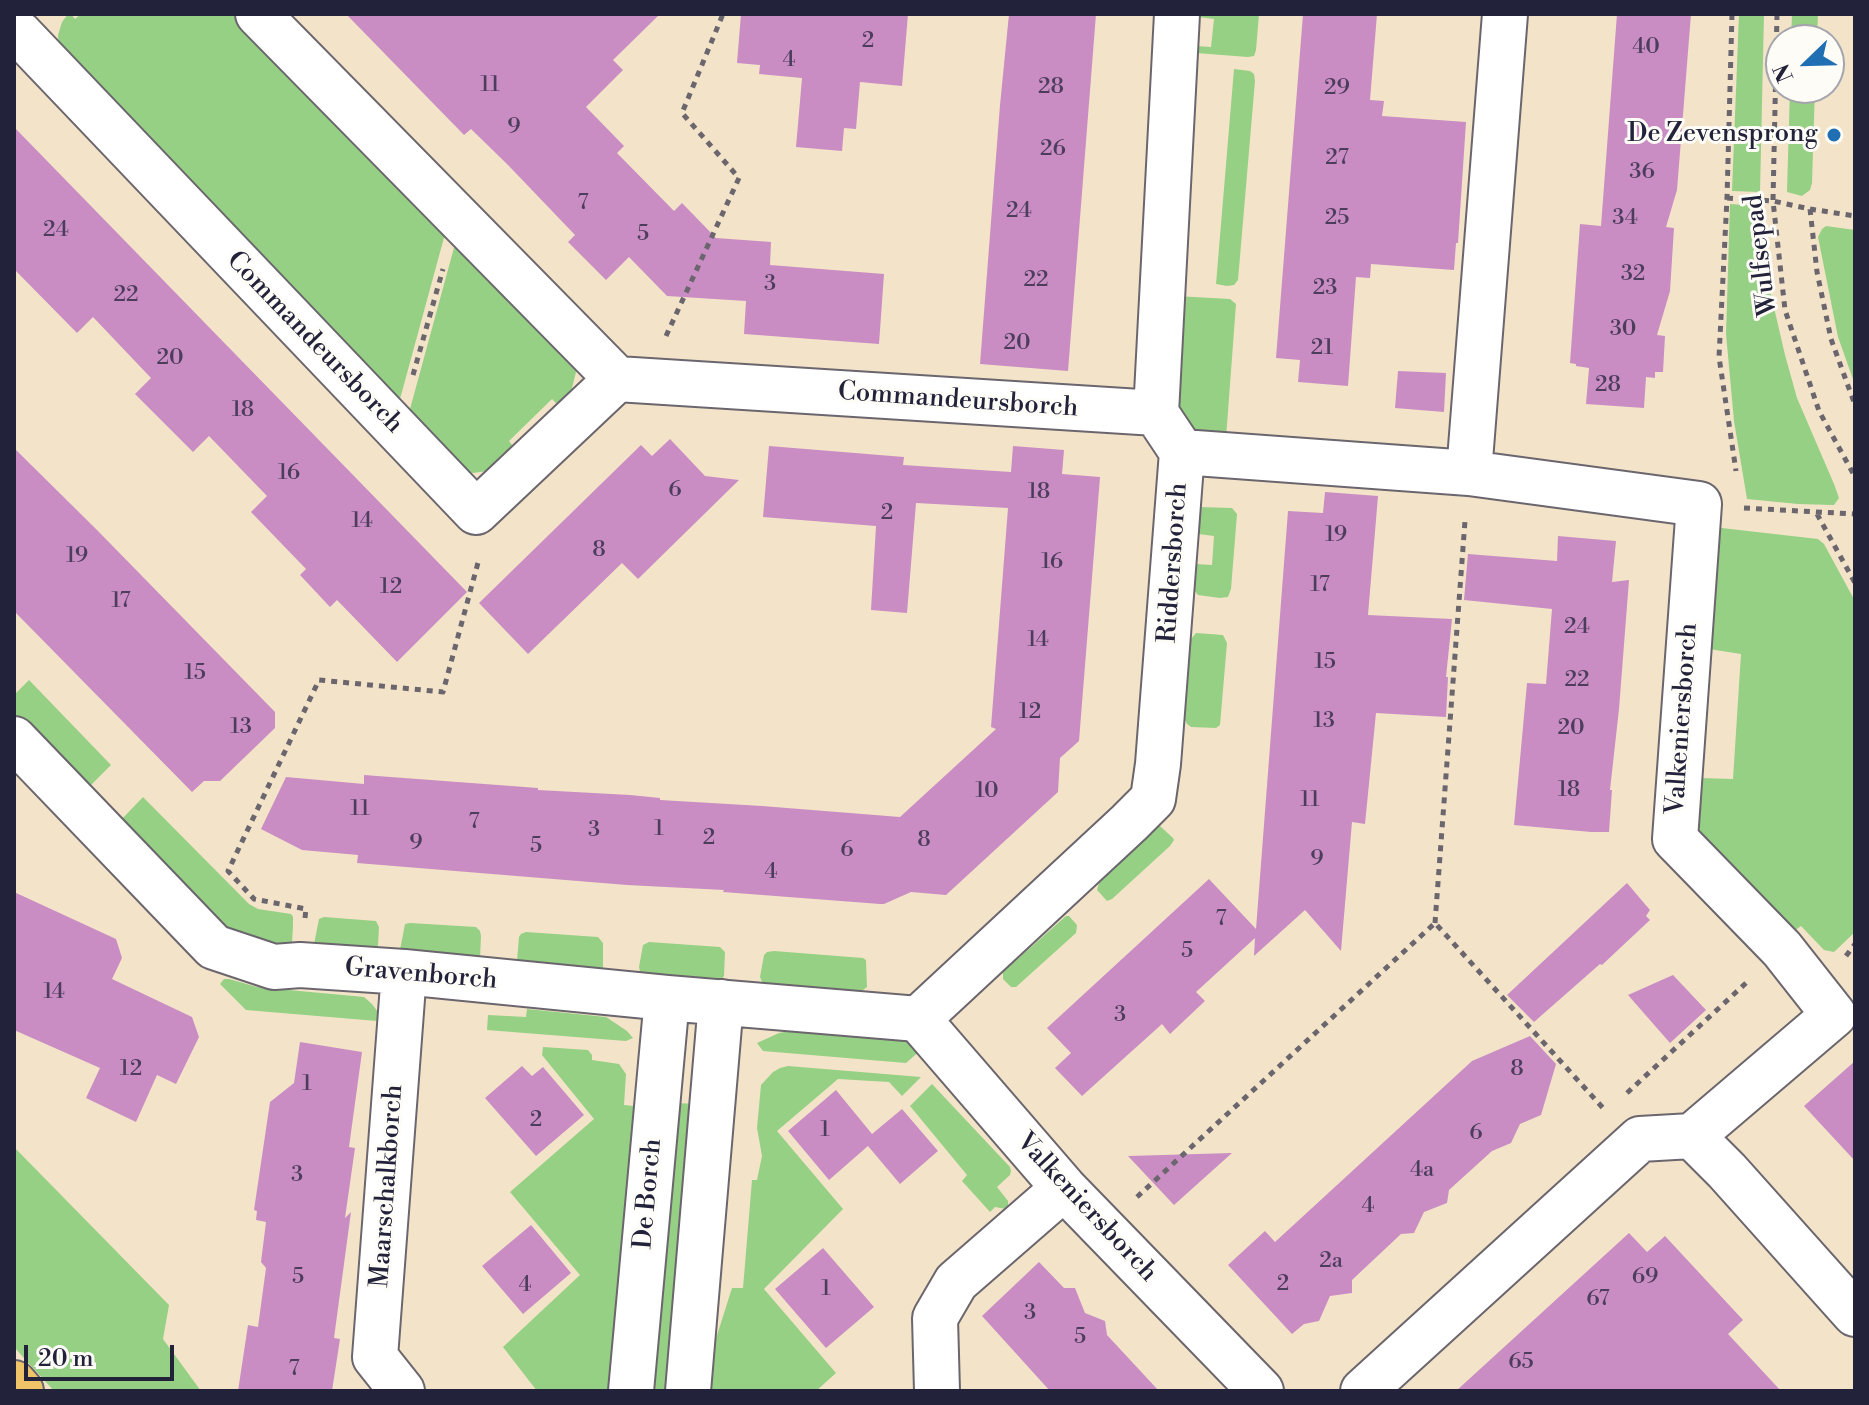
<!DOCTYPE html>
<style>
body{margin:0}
#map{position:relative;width:1869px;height:1405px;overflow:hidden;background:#f3e4c9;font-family:"Libre Bodoni",serif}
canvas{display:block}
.frame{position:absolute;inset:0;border:16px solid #22223b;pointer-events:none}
.north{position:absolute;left:1765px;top:24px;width:80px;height:80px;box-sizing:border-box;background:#fdfcf7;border:2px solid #a5a5ac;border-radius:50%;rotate:247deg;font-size:22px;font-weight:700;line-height:32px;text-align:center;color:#22223b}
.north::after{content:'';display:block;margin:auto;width:28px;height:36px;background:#1f6fb2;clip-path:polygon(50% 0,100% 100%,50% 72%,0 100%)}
.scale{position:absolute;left:24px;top:1345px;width:150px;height:36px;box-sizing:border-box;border:4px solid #22223b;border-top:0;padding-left:10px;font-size:24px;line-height:28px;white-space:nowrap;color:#22223b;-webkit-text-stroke:6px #fdfcf7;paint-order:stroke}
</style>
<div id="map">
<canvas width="1869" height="1405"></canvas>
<div class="frame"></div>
<div class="north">N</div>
<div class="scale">20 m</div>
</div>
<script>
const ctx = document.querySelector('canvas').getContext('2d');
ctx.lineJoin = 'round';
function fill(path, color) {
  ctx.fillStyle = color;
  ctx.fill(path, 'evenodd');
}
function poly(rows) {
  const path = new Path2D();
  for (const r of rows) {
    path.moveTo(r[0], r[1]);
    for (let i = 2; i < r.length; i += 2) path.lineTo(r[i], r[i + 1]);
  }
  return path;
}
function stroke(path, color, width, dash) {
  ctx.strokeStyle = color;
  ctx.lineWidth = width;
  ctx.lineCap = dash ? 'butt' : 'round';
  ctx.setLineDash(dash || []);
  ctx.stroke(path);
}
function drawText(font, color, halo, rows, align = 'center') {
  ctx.font = font + ' "Libre Bodoni",serif';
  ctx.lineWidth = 6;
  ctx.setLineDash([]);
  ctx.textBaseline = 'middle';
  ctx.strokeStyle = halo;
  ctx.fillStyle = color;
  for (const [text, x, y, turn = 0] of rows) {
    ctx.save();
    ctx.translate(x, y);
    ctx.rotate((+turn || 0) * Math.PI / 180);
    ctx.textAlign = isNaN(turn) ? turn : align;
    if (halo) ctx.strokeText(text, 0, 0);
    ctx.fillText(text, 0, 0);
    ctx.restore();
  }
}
fill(poly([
 [68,14,71,14,75,19,81,14,243,14,448,223,397,410,59,52,58,35,62,22],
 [1199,14,1259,14,1256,50,1254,56,1248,57,1196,53,1196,46,1211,47,1214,19,1199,17],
 [1739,14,1764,14,1760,192,1732,191],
 [1792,14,1818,14,1817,40,1791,40],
 [1234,69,1250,71,1254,74,1255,81,1238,280,1234,285,1227,286,1216,284],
 [1790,88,1815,88,1812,183,1810,190,1802,196,1787,192],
 [1730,204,1761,206,1769,286,1785,355,1797,398,1834,484,1839,498,1834,505,1798,504,1747,499,1734,421,1726,334],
 [1826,226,1855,230,1855,385,1838,337,1818,237,1822,229],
 [458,233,571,357,576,372,571,392,559,406,552,399,509,441,515,449,488,471,473,473,463,471,407,420],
 [1176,296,1230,299,1236,304,1226,438,1201,436,1185,424,1179,408,1173,389],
 [1199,507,1232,508,1237,514,1231,589,1228,597,1220,598,1198,595,1194,590,1196,564,1212,565,1214,536,1198,534],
 [1713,527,1818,539,1824,544,1855,601,1855,932,1834,952,1824,950,1801,926,1790,934,1695,830,1700,778,1733,779,1741,654,1709,649],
 [1196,633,1223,635,1227,643,1220,725,1216,728,1191,727,1187,724,1185,720,1191,639],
 [29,680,111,765,91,785,86,787,14,718,14,695],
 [143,797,249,904,258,909,291,914,293,917,293,926,292,943,289,946,285,948,228,932,120,821],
 [1160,826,1173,838,1174,840,1170,846,1112,899,1107,901,1097,890,1099,883,1140,844,1155,827],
 [1066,916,1069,916,1077,925,1076,933,1016,987,1011,987,1003,979,1003,972],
 [324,917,376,921,379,927,378,945,375,953,314,944,319,919],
 [410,923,476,927,480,931,481,936,480,959,400,950,405,924],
 [526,932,598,937,603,943,603,967,600,970,517,961,519,937,521,934],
 [649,942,720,947,725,952,724,976,721,981,644,976,640,972,639,967,643,945],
 [774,951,863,958,866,960,867,987,859,993,763,984,760,977,764,955,767,952],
 [224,979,229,979,257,987,364,997,372,1004,378,1012,377,1021,246,1010,220,984],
 [527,1009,606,1017,627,1031,633,1038,626,1041,487,1030,488,1015,526,1017],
 [794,1030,908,1039,922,1049,906,1063,763,1051,757,1043,779,1033],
 [543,1047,588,1050,592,1055,592,1060,619,1064,626,1074,624,1105,634,1106,613,1359,622,1391,537,1391,503,1347,580,1275,510,1192,594,1119,542,1055],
 [788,1066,921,1077,902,1096,889,1082,838,1079,777,1131,843,1209,764,1289,836,1373,816,1391,705,1391,706,1370,732,1288,743,1288,752,1180,757,1180,762,1156,757,1128,761,1085,773,1072,780,1068],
 [932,1084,1010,1167,1011,1171,1010,1175,997,1187,1008,1201,1008,1207,1006,1209,995,1207,990,1212,962,1181,967,1175,910,1106],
 [673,1103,700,1104,678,1391,650,1391],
 [14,1147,169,1305,163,1339,201,1391,54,1391,14,1347]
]), '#96d084');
fill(poly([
 [346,14,660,14,613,60,623,70,586,107,624,146,617,153,674,211,682,203,716,238,771,242,770,265,884,274,879,344,744,334,746,301,667,296,629,257,606,280,568,242,575,235,508,165,471,129,464,135],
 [741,14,908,14,902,86,860,82,856,129,844,128,842,151,796,147,802,78,759,74,760,65,737,63],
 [1009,14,1096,14,1068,371,980,364,1000,105],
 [1303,14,1377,14,1370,100,1384,101,1382,116,1466,122,1458,243,1456,243,1454,270,1371,264,1370,278,1356,277,1348,386,1298,382,1300,360,1276,358],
 [1617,14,1691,14,1677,190,1666,227,1674,228,1670,291,1657,335,1665,336,1663,372,1655,372,1655,378,1646,377,1644,408,1586,404,1589,368,1576,366,1576,364,1570,363,1580,224,1601,226],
 [14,127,467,592,397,662,337,600,330,607,300,575,306,569,251,512,267,496,209,436,193,452,135,394,151,378,93,317,77,333,14,269],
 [1398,371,1446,373,1444,412,1395,408],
 [670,439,705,476,739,480,638,579,622,563,528,654,479,603,641,445,652,456],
 [769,446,904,457,903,465,1011,472,1013,446,1064,450,1062,474,1100,477,1079,741,1060,758,1058,792,946,895,911,892,884,904,880,904,723,892,724,890,627,885,357,863,358,855,302,850,261,829,286,777,364,784,364,775,538,788,538,790,630,795,660,798,660,800,762,806,900,817,996,729,991,727,1008,508,916,503,907,613,871,610,876,526,763,517],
 [14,448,97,530,275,712,275,728,220,781,204,781,192,792,14,611],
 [1325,492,1378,496,1368,615,1452,619,1446,677,1448,677,1446,717,1376,713,1365,824,1352,822,1341,951,1305,910,1254,956,1255,938,1196,992,1205,1001,1170,1034,1162,1024,1082,1096,1055,1068,1071,1053,1047,1028,1209,879,1256,929,1288,511,1323,513],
 [1558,536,1616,541,1612,582,1629,580,1619,709,1610,790,1612,790,1609,832,1591,832,1514,825,1527,683,1546,684,1552,609,1464,600,1468,554,1557,561],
 [1627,883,1650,910,1646,916,1650,920,1602,965,1600,964,1534,1022,1507,995],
 [14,892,116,939,122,958,112,979,192,1017,199,1037,176,1084,157,1075,136,1122,86,1098,100,1068,14,1030],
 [1673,975,1706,1010,1670,1043,1628,995],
 [1530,1036,1556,1064,1541,1115,1520,1124,1511,1143,1492,1151,1449,1190,1447,1203,1424,1212,1414,1233,1401,1234,1352,1280,1352,1293,1330,1296,1319,1321,1304,1324,1292,1334,1228,1265,1265,1231,1275,1242,1472,1061],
 [300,1042,362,1052,349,1147,355,1148,345,1218,351,1212,334,1338,340,1339,332,1391,238,1391,248,1325,258,1327,266,1268,261,1262,266,1222,256,1220,257,1211,254,1210,270,1102,294,1083],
 [1855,1061,1855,1161,1804,1106],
 [522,1066,532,1076,543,1067,584,1115,536,1156,485,1098],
 [836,1090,872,1134,902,1109,938,1151,900,1184,868,1146,829,1180,788,1131],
 [1232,1153,1174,1205,1128,1156],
 [531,1225,571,1273,523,1314,482,1266],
 [1629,1233,1647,1252,1665,1236,1743,1320,1728,1334,1781,1391,1456,1391],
 [823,1248,874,1307,826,1348,775,1289],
 [1039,1262,1064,1288,1075,1288,1085,1313,1105,1321,1107,1335,1159,1391,1050,1391,982,1316]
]), '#c98dc3');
const minor = poly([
 [258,14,617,379,1156,413],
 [19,33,476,512,617,379],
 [1182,452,1469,473,1699,504,1675,839,1782,949,1834,1015,1692,1136,1640,1139,1363,1391],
 [1469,473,1505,14],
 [14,739,214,947,274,967,300,965,404,972,667,998,918,1019],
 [918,1019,1129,823,1153,799,1158,764,1182,452,1156,413,1177,14],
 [918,1019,1064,1188,1261,1391],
 [1692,1136,1727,1171,1855,1314],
 [402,1391,375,1357,404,972],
 [631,1391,667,998],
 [688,1391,721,1002],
 [937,1391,935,1318,956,1282,1064,1188]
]);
const major = poly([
 [14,1383,21,1391]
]);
stroke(minor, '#6b666d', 48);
stroke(major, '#6b666d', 48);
stroke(poly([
 [1732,14,1727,198,1719,357,1736,471],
 [1777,14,1773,201,1785,310,1819,411,1855,477],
 [1727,198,1773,201,1810,209,1817,272,1831,339,1855,405],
 [1810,209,1855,216],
 [666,336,739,178,682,113,723,14],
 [413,375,443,269],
 [1744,508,1855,514],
 [1817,514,1855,583],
 [305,918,306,909,254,899,228,871,319,680,443,692,479,559],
 [1435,923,1465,521],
 [1846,956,1855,944],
 [1627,1093,1746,983],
 [1137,1197,1435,923,1603,1108]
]), '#6b666d', 5, [6, 6]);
stroke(minor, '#fff', 44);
stroke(major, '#efc469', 44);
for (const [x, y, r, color] of [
 [1834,135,8,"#1f6fb2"]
]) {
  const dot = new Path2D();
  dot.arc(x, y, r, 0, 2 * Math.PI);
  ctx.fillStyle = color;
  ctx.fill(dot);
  stroke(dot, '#fdfcf7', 3);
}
drawText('22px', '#4c3d5d', null, [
 ["2",868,42],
 ["40",1646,48],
 ["4",789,61],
 ["11",490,86],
 ["28",1051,88],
 ["29",1337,89],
 ["9",514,128],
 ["26",1053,150],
 ["27",1337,159],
 ["36",1642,173],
 ["7",583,204],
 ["24",1019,212],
 ["25",1337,219],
 ["34",1625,219],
 ["24",56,231],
 ["5",643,235],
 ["32",1633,275],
 ["22",1036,281],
 ["3",770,285],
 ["23",1325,289],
 ["22",126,296],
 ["30",1623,330],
 ["20",1017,344],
 ["21",1322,349],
 ["20",170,359],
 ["28",1608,386],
 ["18",243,411],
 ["16",289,474],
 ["6",675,491],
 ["18",1039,493],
 ["2",887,514],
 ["14",362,522],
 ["19",1336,536],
 ["8",599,551],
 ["19",77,557],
 ["16",1052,563],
 ["17",1320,586],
 ["12",391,588],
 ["17",121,602],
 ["24",1577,628],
 ["14",1038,641],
 ["15",1325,663],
 ["15",195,674],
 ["22",1577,681],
 ["12",1030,713],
 ["13",1324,722],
 ["13",241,728],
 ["20",1571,729],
 ["18",1569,791],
 ["10",987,792],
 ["11",1310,801],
 ["11",360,810],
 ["7",474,823],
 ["1",659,830],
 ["3",594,831],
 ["2",709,839],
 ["8",924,841],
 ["9",416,844],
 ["5",536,847],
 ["6",847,851],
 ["9",1317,860],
 ["4",771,873],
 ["7",1221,920],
 ["5",1187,952],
 ["14",54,993],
 ["3",1120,1016],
 ["12",131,1070],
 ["8",1517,1070],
 ["1",307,1085],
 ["2",536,1121],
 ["1",825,1131],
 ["6",1476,1134],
 ["4a",1422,1171],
 ["3",297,1176],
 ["4",1368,1207],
 ["2a",1331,1262],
 ["5",298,1278],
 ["69",1645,1278],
 ["2",1283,1285],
 ["4",525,1286],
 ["1",826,1290],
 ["67",1598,1300],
 ["3",1030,1314],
 ["5",1080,1338],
 ["65",1521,1363],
 ["7",294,1370]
]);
drawText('26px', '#22223b', '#fdfcf7', [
 ["De Zevensprong",1818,135]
], 'right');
drawText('26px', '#22223b', '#fdfcf7', [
 ["Wulfsepad",1762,255,-97],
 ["Commandeursborch",314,343,46],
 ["Commandeursborch",958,401,4],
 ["Riddersborch",1174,563,-86],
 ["Valkeniersborch",1683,719,-86],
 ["Gravenborch",421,975,5],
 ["Maarschalkborch",388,1186,-86],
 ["De Borch",649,1194,-85],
 ["Valkeniersborch",1086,1208,47]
]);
</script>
